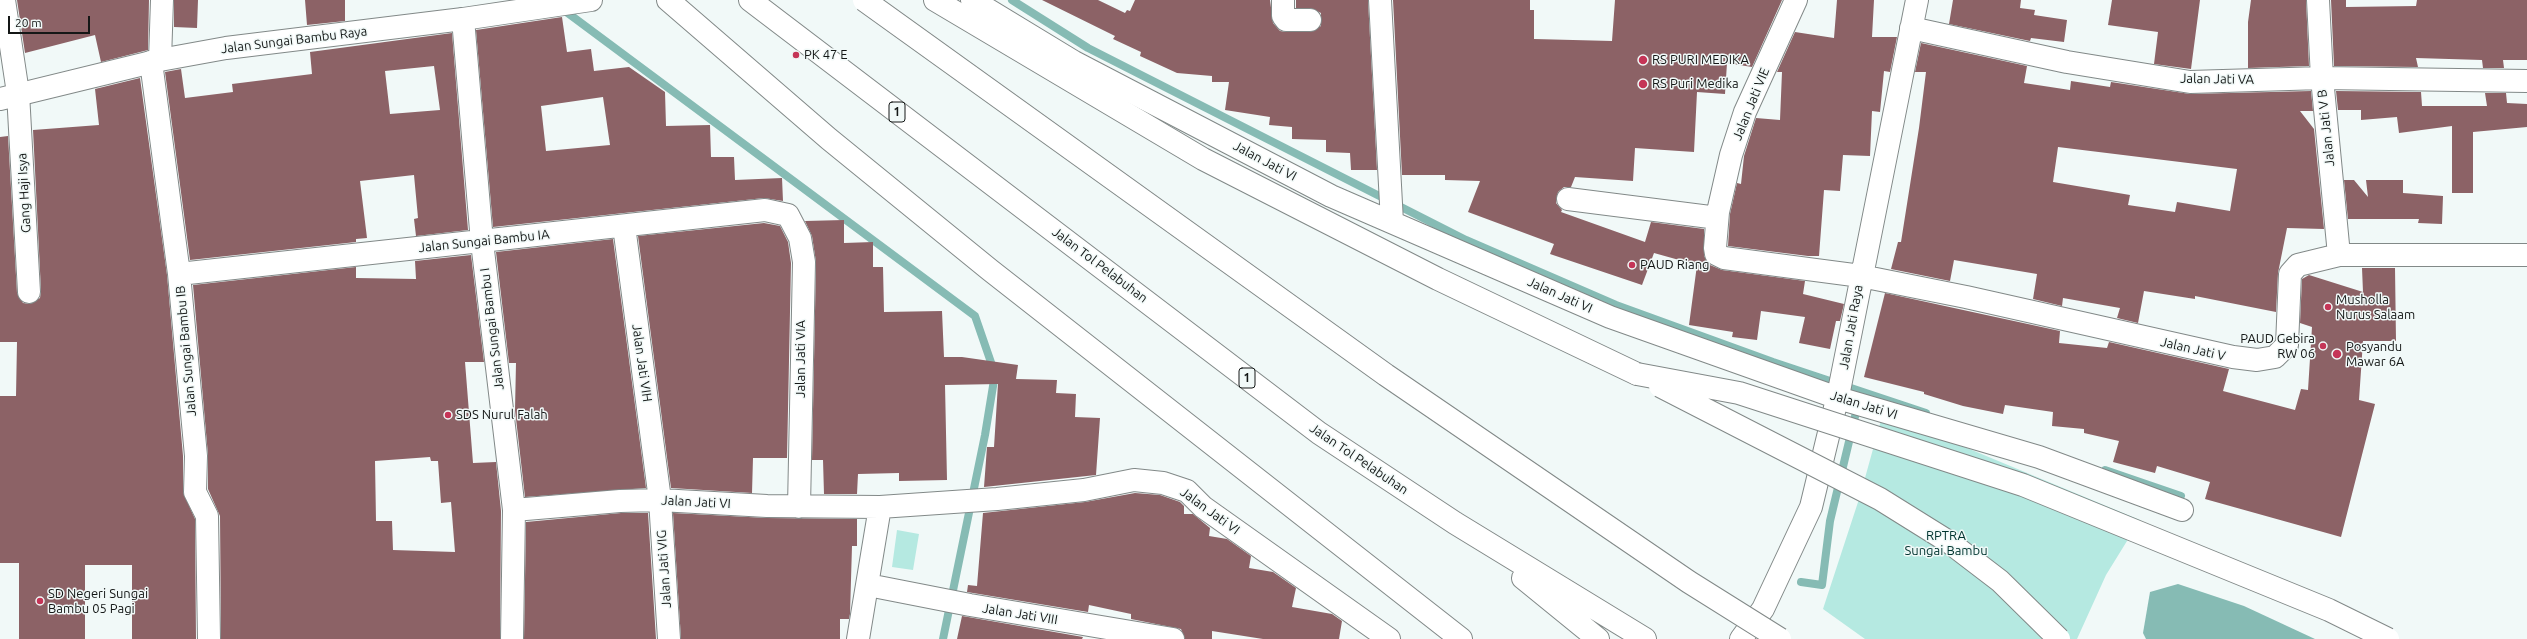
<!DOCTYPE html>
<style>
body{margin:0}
#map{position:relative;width:2527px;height:639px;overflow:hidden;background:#f1f9f8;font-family:Ubuntu,sans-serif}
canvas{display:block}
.scale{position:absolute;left:8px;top:16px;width:82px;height:18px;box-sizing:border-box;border:2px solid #141716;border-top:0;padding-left:5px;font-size:12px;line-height:14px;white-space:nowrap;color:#141716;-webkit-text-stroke:3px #f1f9f8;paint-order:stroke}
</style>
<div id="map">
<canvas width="2527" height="639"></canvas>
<div class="scale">20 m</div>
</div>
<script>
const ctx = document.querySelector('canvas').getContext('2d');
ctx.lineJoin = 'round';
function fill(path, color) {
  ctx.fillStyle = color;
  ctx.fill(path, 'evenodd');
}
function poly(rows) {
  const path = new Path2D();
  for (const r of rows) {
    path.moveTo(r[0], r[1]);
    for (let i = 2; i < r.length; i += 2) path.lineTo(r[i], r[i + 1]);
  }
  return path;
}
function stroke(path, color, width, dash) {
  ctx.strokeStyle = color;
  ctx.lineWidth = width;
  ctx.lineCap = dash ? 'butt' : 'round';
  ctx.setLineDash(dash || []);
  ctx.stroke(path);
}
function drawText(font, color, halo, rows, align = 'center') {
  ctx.font = font + ' Ubuntu,sans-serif';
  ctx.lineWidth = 3;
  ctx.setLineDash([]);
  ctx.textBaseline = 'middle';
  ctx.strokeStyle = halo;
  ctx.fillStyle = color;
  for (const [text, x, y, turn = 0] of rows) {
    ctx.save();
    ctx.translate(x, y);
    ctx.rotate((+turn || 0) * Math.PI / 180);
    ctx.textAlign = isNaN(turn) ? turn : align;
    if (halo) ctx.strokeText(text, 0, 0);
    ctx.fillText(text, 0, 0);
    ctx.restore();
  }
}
fill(poly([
 [1883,413,2140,520,2106,575,2077,639,1865,639,1823,609,1860,496],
 [897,530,919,534,913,570,892,567]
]), '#b5e9e1');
fill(poly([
 [2178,584,2244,606,2315,639,2146,639,2143,633,2150,592]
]), '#86bbb4');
stroke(poly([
 [1012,0,1088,48,1466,240,1616,305,1773,362,1926,413],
 [561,8,975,316,995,374,985,435,943,639],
 [2105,470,2181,496],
 [1801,582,1822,585,1830,521,1858,404]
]), '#86bbb4', 8);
fill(poly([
 [17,0,149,0,148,50,101,62,95,35,25,53],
 [174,0,198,0,197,28,174,27],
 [305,0,345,0,345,21,307,25],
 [1042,0,1098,0,1125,13,1127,10,1130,11,1135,0,1270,0,1273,23,1280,31,1286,32,1310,32,1321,26,1321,13,1310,8,1296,8,1296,0,1368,0,1377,170,1351,170,1350,153,1326,152,1326,140,1292,139,1292,127,1269,125,1270,117,1225,110,1229,82,1212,82,1212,76,1177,73,1140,56,1141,52,1113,39,1115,36],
 [1393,0,1530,0,1530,10,1534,10,1534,39,1612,41,1615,0,1782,0,1752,67,1727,63,1725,94,1697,92,1694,152,1635,148,1633,181,1575,177,1571,187,1564,187,1558,192,1556,203,1562,210,1561,212,1645,242,1651,222,1704,229,1704,256,1710,265,1722,270,1805,281,1803,294,1844,304,1840,321,1836,321,1830,349,1799,343,1805,317,1761,311,1757,340,1732,337,1733,332,1689,325,1697,265,1654,253,1642,285,1550,254,1554,244,1468,212,1480,181,1445,180,1445,175,1402,175],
 [1837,0,1874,0,1872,37,1897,37,1890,72,1884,71,1880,112,1872,111,1870,156,1843,155,1840,191,1824,190,1819,256,1808,256,1728,246,1730,214,1737,183,1741,184,1744,156,1756,118,1780,120,1782,72,1777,72,1795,32,1834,38],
 [1953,0,2021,0,2020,8,2035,10,2034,15,2067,20,2064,42,2031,38,2030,41,1949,24],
 [2112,0,2200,0,2191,69,2154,64,2158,32,2108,25],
 [2251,0,2306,0,2309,66,2248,68,2248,22],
 [2331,0,2346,0,2346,7,2416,6,2417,0,2527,0,2527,60,2503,60,2504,68,2483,68,2482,60,2416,58,2418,67,2334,66],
 [562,17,567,52,591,49,594,71,629,67,665,92,666,126,710,125,711,157,734,157,735,180,782,178,783,201,764,198,493,227,476,30],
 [603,97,610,145,546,151,541,106],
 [452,33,468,230,416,236,414,219,418,218,414,175,360,181,367,238,356,239,356,242,190,260,165,72,181,69,185,98,233,92,232,84,312,74,310,52],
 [434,66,440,110,390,114,385,71],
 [1921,43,2027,66,2024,83,2070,90,2071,81,2110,87,2111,82,2190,94,2311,91,2313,111,2300,111,2314,129,2324,229,2287,228,2278,273,2276,312,2195,296,2195,299,2144,291,2138,323,2117,318,2120,308,2063,298,2062,306,2033,299,2037,274,1954,260,1950,281,1891,269,1898,242,1901,242,1919,128,1926,72,1915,72],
 [2058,147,2237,169,2230,211,2177,202,2175,212,2128,205,2130,195,2053,182],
 [140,78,167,275,183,456,183,492,195,519,196,639,132,639,132,565,85,565,85,639,19,639,19,563,0,563,0,396,16,396,17,342,0,342,0,137,8,136,17,293,23,303,30,304,40,298,41,291,33,130,99,125,95,89],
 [2336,91,2421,92,2422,106,2487,106,2485,93,2506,93,2507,103,2527,104,2527,127,2473,132,2473,193,2452,193,2452,126,2399,133,2397,117,2361,120,2361,110,2338,110],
 [2344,180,2354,180,2368,197,2366,180,2403,180,2403,193,2443,196,2442,224,2418,223,2419,219,2348,219],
 [844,220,844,243,873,242,873,267,883,267,884,312,942,311,944,357,962,357,1018,365,1016,379,1057,380,1056,393,1076,394,1075,417,1100,418,1096,475,984,487,987,447,994,447,998,384,945,385,947,480,899,481,899,473,858,474,857,494,824,494,823,460,812,460,816,262,812,236,805,221],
 [764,223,780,226,788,242,791,263,787,458,753,458,752,493,671,488,638,236],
 [613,239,646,488,525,497,515,410,516,363,509,363,496,252],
 [471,255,484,362,465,362,473,463,496,462,501,511,500,639,221,639,220,516,208,489,208,455,193,285,356,267,356,278,416,279,415,261],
 [430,457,431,461,438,461,441,503,451,502,455,552,393,550,392,521,376,521,375,461],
 [2362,268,2395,268,2396,341,2363,341,2359,400,2375,404,2341,537,2205,499,2210,482,2157,466,2155,473,2113,462,2119,441,2084,433,2084,429,2052,426,2053,412,2005,405,2003,414,1963,406,1924,394,1924,392,1864,377,1885,293,2060,331,2059,343,2107,348,2109,342,2229,369,2223,391,2295,410,2301,389,2308,390,2312,327,2300,323,2302,279,2309,275,2363,292],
 [1135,493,1160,495,1180,502,1184,506,1184,514,1193,514,1210,528,1209,536,1227,539,1251,556,1249,568,1273,572,1296,588,1292,607,1332,614,1342,621,1339,639,1263,639,1212,631,1212,639,1185,639,1181,629,1131,619,1131,614,1089,605,1088,612,967,592,968,585,977,586,983,513,1085,502],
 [621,513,648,513,656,639,524,639,526,522],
 [673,513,767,518,857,519,857,546,852,546,850,614,849,619,840,619,840,639,681,639],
 [962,616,968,617,1083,637,1082,639,957,639]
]), '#8c6266');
const street = poly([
 [4,0,18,93,29,292],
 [972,0,1074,62,1331,196,1610,317,1838,398,2039,457,2182,510],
 [1283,0,1283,16,1286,20,1310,20],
 [1380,0,1392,222],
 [2318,0,2322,78,2339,255],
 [463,19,482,242,514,510,512,639],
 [1911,28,2067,62,2190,82,2322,78,2527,81],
 [160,60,162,0],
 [151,62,179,274,196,456,195,492,207,516,209,639],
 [1568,199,1710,217,1715,215,1718,212,1731,155,1745,112,1796,0],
 [1718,212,1715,248,1716,254,1724,258,1861,276,1966,297,2233,357,2257,360,2275,357,2287,345,2290,274,2298,265,2339,255,2527,255],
 [624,226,660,500,669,639],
 [179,274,765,210,788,215,800,238,804,262,799,507],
 [514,510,620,501,660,500,767,506,880,507,997,499,1084,490,1134,480,1163,483,1187,491,1203,507,1389,639],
 [868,585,970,605,1173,639],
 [858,639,880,507],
 [1741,639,1763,609,1811,507,1839,391,1917,0]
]);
const secondary = poly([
 [0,99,160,60,226,48,463,19,591,0]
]);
const highway = poly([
 [668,0,829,139,990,270,1461,639],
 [750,0,1319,433,1455,523,1645,639],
 [935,0,1203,159,1438,279,1637,374],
 [1523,578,1598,639]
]);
stroke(street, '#828988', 24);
stroke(secondary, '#828988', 24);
stroke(highway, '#828988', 24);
stroke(street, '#fff', 22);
stroke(secondary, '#fff', 22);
stroke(highway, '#fff', 22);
const highwayBridge = poly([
 [864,0,1386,375,1689,582,1780,639],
 [1637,374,1739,393,2023,485,2329,610,2388,639],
 [1660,386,1880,499,1949,542,2000,581,2059,639]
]);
stroke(highwayBridge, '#828988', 24, []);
stroke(highwayBridge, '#fff', 22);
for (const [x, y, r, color] of [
 [796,55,4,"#c53557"],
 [1643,60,5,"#c53557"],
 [1643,84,5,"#c53557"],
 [1632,265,4,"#c53557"],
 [2328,307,4,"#c53557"],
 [2323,346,4,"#c53557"],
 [2337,354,5,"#c53557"],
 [448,415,4,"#c53557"],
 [40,601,4,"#c53557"]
]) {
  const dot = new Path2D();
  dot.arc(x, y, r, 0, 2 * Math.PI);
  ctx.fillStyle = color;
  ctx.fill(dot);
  stroke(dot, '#f1f9f8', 1.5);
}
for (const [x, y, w] of [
 [897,112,16],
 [1247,378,16]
]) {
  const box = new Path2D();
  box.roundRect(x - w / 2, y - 10, w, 20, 3);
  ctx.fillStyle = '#f1f9f8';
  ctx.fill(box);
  stroke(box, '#141716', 1);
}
drawText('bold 12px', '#141716', null, [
 ["1",897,112],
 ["1",1247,378]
]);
drawText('13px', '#141716', '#f1f9f8', [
 ["Jalan Sungai Bambu Raya",294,40,-7],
 ["Jalan Jati VA",2217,79,1],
 ["Jalan Jati VIE",1751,104,-68],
 ["Jalan Jati V B",2326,128,-96],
 ["Jalan Jati VI",1265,161,28],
 ["Gang Haji Isya",24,193,-93],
 ["Jalan Sungai Bambu IA",484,241,-6],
 ["Jalan Tol Pelabuhan",1100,265,37],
 ["Jalan Jati VI",1560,295,24],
 ["Jalan Jati Raya",1851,327,-80],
 ["Jalan Sungai Bambu I",492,329,-97],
 ["Jalan Jati V",2193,349,13],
 ["Jalan Sungai Bambu IB",186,351,-95],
 ["Jalan Jati VIA",801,359,-90],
 ["Jalan Jati VIH",642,363,82],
 ["Jalan Jati VI",1864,405,17],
 ["Jalan Tol Pelabuhan",1359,459,34],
 ["Jalan Jati VI",696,502,3],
 ["Jalan Jati VI",1210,511,36],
 ["Jalan Jati VIG",664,569,-94],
 ["Jalan Jati VIII",1020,614,9]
]);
drawText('13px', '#141716', '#f1f9f8', [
 ["PK 47 E",804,55],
 ["RS PURI MEDIKA",1652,60],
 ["RS Puri Medika",1652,84],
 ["PAUD Riang",1640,265],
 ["Musholla",2336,300],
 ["Nurus Salaam",2336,315],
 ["PAUD Gebira",2315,339,"right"],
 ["RW 06",2315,354,"right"],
 ["Posyandu",2346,347],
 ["Mawar 6A",2346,362],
 ["SDS Nurul Falah",456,415],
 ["SD Negeri Sungai",48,594],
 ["Bambu 05 Pagi",48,609]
], 'left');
drawText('13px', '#00342f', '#f1f9f8', [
 ["RPTRA",1946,536],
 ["Sungai Bambu",1946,551]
]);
</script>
